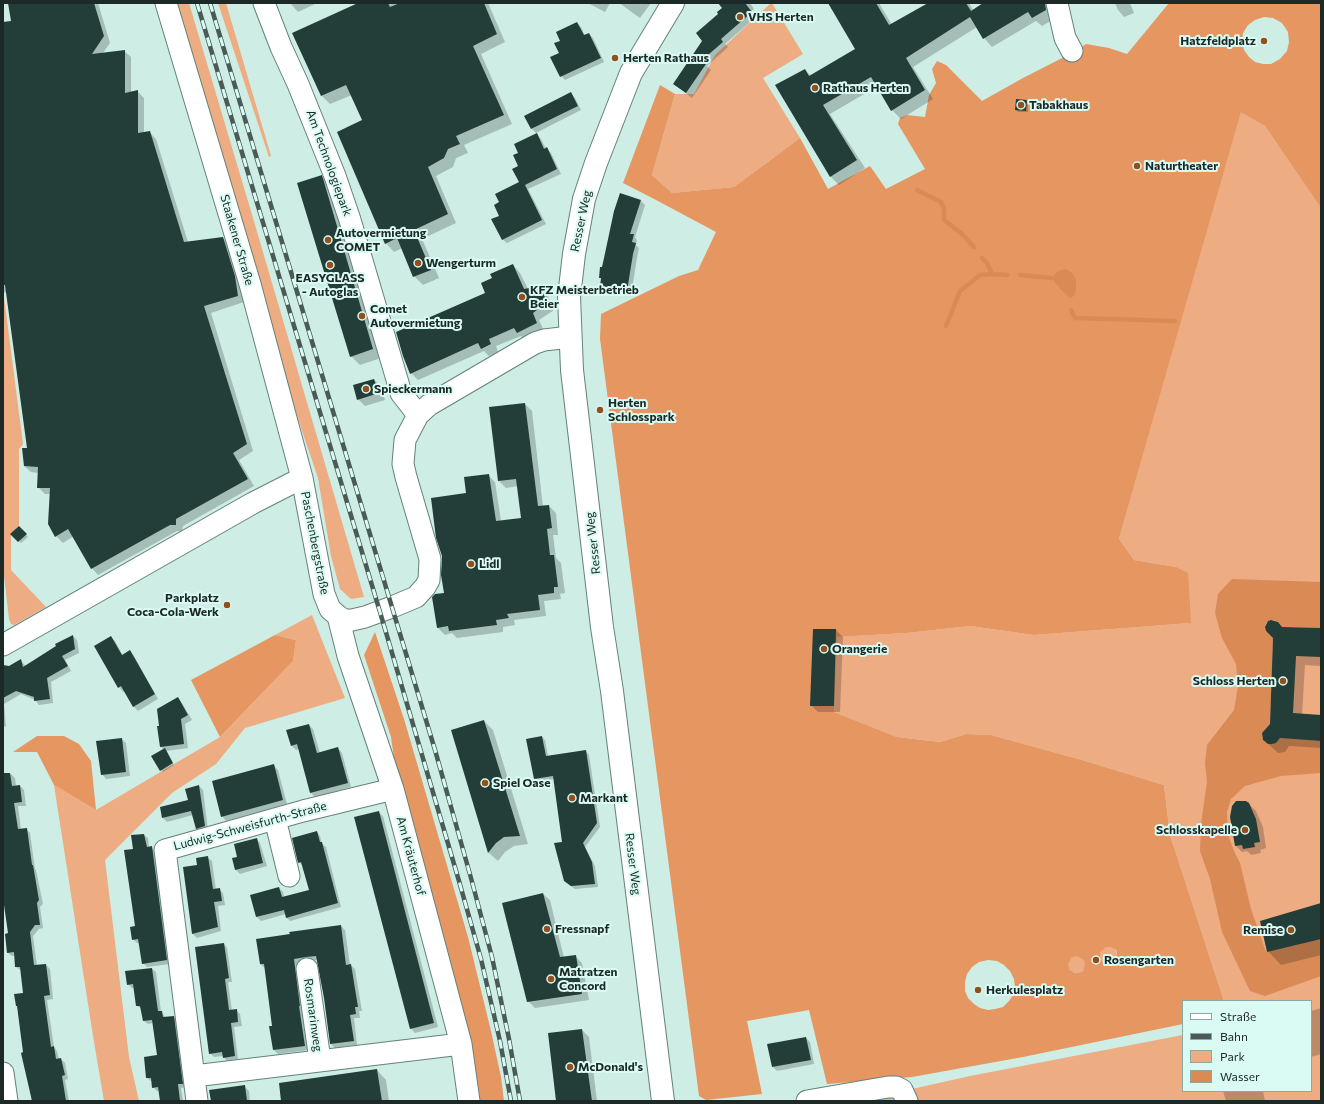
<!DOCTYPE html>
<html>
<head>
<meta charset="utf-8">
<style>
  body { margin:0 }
  #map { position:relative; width:1324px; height:1104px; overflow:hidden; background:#cdede5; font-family:Commissioner,sans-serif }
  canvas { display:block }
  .frame { position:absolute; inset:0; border:4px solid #1d2926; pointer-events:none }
  .legend { position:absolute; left:1182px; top:1000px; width:130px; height:92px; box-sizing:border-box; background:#dafbf3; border:1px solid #8ea7a1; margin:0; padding:5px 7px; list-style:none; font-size:12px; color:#1d2926 }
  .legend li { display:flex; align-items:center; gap:8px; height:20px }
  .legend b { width:20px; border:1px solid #8ea7a1 }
</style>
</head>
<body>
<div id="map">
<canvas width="1324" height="1104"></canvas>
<div class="frame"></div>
<ul class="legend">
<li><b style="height:5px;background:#fff"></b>Straße</li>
<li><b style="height:5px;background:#4a5b57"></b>Bahn</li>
<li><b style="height:11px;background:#edac82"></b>Park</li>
<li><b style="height:11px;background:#da8b55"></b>Wasser</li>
</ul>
</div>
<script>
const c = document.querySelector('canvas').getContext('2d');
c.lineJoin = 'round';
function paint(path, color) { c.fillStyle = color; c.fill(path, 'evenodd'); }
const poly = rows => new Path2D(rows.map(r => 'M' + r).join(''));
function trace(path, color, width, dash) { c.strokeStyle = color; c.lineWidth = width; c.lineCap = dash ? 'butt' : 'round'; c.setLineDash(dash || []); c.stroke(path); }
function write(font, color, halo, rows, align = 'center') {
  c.font = font + ' Commissioner,sans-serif'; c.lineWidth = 4; c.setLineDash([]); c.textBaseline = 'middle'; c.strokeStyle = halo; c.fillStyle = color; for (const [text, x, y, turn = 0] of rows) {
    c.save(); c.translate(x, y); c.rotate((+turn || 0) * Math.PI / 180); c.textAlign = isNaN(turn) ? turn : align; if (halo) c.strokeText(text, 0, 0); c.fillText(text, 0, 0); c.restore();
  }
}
paint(poly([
  [174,3,189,3,253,218,364,597,351,599,340,589,331,556,318,478,297,416],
  [218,3,226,3,271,156,269,157],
  [771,3,772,3,803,54,763,78,800,138,734,187,672,193,652,175,675,94,694,94,715,55],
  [1241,111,1265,126,1321,208,1321,1101,867,1101,912,1089,970,1076,1183,1035,1183,1091,1311,1091,1311,1001,1224,1001,1170,835,1164,785,1082,760,991,735,966,734,940,742,897,737,834,712,836,637,907,633,970,626,1034,635,1191,623,1176,567,1134,560,1119,539],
  [3,289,23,444,19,449,19,526,11,534,11,570,46,607,14,625,11,624,9,619,3,567],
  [312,615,345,698,245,728,216,764,172,793,105,860,129,1057,139,1101,104,1101,93,1036,54,785,96,810,220,737,293,661,296,640,275,635],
  '1099 955a9 9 0 1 1 18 0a9 9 0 1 1-18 0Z',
  '1068 964a9 9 0 1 1 18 0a9 9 0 1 1-18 0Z'
]), '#edac82');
paint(poly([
  [1169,3,1321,3,1321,208,1265,126,1241,112,1119,539,1134,560,1176,567,1188,573,1191,623,1034,635,970,626,907,633,837,637,834,712,897,737,940,742,966,734,991,735,1082,760,1164,785,1170,835,1224,1001,1183,1001,1183,1024,1023,1057,912,1077,827,1084,809,1010,747,1021,762,1094,706,1100,699,1096,600,339,601,314,679,276,698,270,716,232,658,201,623,183,660,85,675,94,652,175,672,193,734,187,800,138,828,189,870,166,886,189,925,169,898,124,900,118,907,115,925,117,929,95,936,83,932,69,937,61,946,65,982,101,1023,78,1074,52,1086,44,1109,48,1127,54],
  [1264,17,1273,18,1282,23,1288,32,1289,42,1287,51,1280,59,1271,64,1263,64,1255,62,1249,57,1244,50,1242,43,1243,33,1248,25,1255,20],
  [1106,947,1111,947,1116,950,1117,953,1116,959,1112,963,1106,964,1101,960,1100,958,1100,952],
  [1077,956,1084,960,1085,965,1083,971,1078,973,1075,973,1070,970,1068,964,1072,957],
  [988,960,997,961,1004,965,1010,971,1014,979,1015,987,1013,995,1009,1001,1003,1007,995,1009,988,1010,980,1008,974,1004,968,998,965,991,965,982,967,974,972,967,979,962],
  [375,632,404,719,468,937,491,1031,501,1077,504,1101,475,1101,394,774,394,758,391,737,364,655],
  [275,635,296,640,293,661,220,737,191,680],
  [37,736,64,736,79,744,91,761,96,810,54,785,37,752,13,752]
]), '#e69660');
paint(poly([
  [1066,269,1072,273,1076,279,1076,289,1074,296,1070,298,1061,290,1052,278,1058,271],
  [1232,579,1321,582,1321,628,1281,627,1278,622,1274,620,1268,621,1266,624,1265,627,1266,631,1273,638,1270,724,1262,733,1263,740,1268,744,1276,743,1280,738,1321,741,1321,773,1281,776,1245,786,1231,799,1227,812,1228,835,1234,851,1240,863,1251,909,1266,952,1321,938,1321,976,1265,996,1250,991,1222,932,1210,879,1200,851,1201,824,1207,782,1205,763,1207,745,1234,710,1238,686,1236,664,1222,638,1215,613,1218,594]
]), '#da8b55');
paint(poly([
  [1235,678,1271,679,1271,686,1236,685]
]), '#cdede5');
paint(poly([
  [9,3,98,3,110,43,103,53,124,51,131,57,131,92,137,91,144,98,144,133,149,132,156,139,188,242,223,238,230,245,244,302,211,313,253,451,239,460,254,486,183,526,182,532,177,531,98,575,92,568,74,536,63,543,56,536,51,494,45,494,38,487,39,473,31,472,24,466,28,449,7,292,3,293,3,23,12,22],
  [290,3,317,3,298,12],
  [361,3,488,3,505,42,481,54,512,124,464,145,468,153,456,158,453,167,436,176,456,223,422,239,439,278,423,285,414,276,402,248,394,252,386,243,363,121,352,95,330,104,322,96],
  [588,3,610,3,605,12],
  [619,3,651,3,640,18],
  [719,3,750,3,754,9,751,11,756,17,725,44,728,47,707,66,711,70,692,98,674,84,704,41,723,8],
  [829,3,879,3,892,25,930,3,969,3,973,10,985,3,1047,3,1053,14,1054,19,1042,26,1036,21,992,47,984,38,977,27,913,67,933,99,901,119,892,110,878,86,830,114,865,168,839,185,830,176,805,70,811,76,856,50],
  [1115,3,1130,3,1134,13,1124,17,1118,10],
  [577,23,581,27,585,36,589,34,593,38,604,62,565,80,561,76,560,54,561,41],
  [571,93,575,98,581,110,536,133,532,129],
  [1026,101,1028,103,1028,112,1018,112,1016,110],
  [537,134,541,139,546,149,547,148,551,153,561,174,528,189,546,224,507,243,502,239,500,216,501,203,520,183,519,153],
  [321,176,330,185,381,358,360,365,351,356],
  [641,201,645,205,635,237,637,240,636,245,639,248,637,258,631,295,605,291,601,287,602,279,600,277,603,268],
  [513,265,520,273,528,289,540,287,547,294,554,310,539,320,544,331,525,340,521,336,496,346,498,352,489,356,484,351,418,380,411,373,486,294,493,279],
  [374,380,381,386,385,400,365,406,358,399],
  [525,404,532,411,543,507,549,506,556,513,558,535,553,535,556,558,561,563,565,593,560,594,561,599,544,601,546,616,514,620,515,625,503,627,503,632,457,638,452,633,445,635,438,628,467,494,488,475,495,482,501,521,522,519,518,486,506,488,499,481],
  [19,527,28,537,21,543,12,534],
  [1274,621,1283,628,1321,629,1321,666,1305,665,1302,715,1321,716,1321,748,1289,746,1285,752,1278,753,1264,740,1271,724,1274,638,1269,622],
  [814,630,836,630,843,637,840,712,818,712,811,705],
  [73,636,77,640,79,653,65,660,71,671,51,682,53,703,39,705,35,700,21,694,4,704,6,727,3,726,3,668,9,668,21,661,26,666],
  [111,637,115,641,123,656,130,652,134,656,158,699,138,711,134,707,125,691,123,692,119,687],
  [178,698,182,703,192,720,185,724,188,748,166,751,174,765,163,772,161,770,164,750,161,747],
  [484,721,493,730,528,844,514,846,505,852,498,861,489,853,452,731],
  [309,725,313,729,320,753,338,748,342,753,351,787,315,797,311,793,300,749,296,750,292,746],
  [542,737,545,740,548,756,586,751,589,755,600,827,585,847,595,866,598,887,575,889,568,884,554,779,539,782,535,779],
  [121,739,126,743,130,776,106,779,102,774],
  [273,765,278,770,287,804,226,821,222,816],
  [11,774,15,778,16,786,20,786,24,790,26,806,18,806,21,830,26,829,30,833,35,869,36,870,43,904,40,907,43,928,39,929,33,936,37,966,46,965,50,969,53,999,47,1000,54,1047,57,1051,59,1059,61,1059,65,1063,68,1079,65,1080,69,1101,32,1101,24,1053,24,994,22,971,16,967,15,956,12,956,8,953,9,934,3,892,3,775],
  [199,786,203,790,208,830,201,832,197,828,193,815,167,822,163,818,189,801],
  [1249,804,1256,811,1263,827,1266,848,1260,850,1261,853,1251,855,1247,851,1242,852,1235,845],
  [378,812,383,816,438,1027,415,1033,411,1028],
  [317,832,320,836,322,844,326,847,341,907,290,921,286,917,286,914,261,921,257,917,251,896,279,888,283,892,284,897,310,890,303,866,299,862],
  [144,835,148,838,149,848,151,847,155,851,170,964,147,967,143,963,140,943,137,943,133,939,136,927,134,849],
  [257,839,260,843,267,866,240,874,236,870,233,859,239,858],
  [208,858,212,861,216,890,220,890,223,893,225,905,218,906,221,931,197,938,193,934,185,868,198,866],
  [543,894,550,900,564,958,575,956,582,963,589,1000,535,1008,528,1001],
  [1321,905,1321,955,1281,965,1268,951],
  [341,926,345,930,350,965,355,969,362,1011,359,1011,360,1018,354,1018,357,1045,335,1048,331,1044,325,998,318,960,298,963,308,1050,278,1054,274,1050,271,1027,273,1026,265,968,260,964],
  [224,944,227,948,232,982,228,982,232,1011,236,1010,240,1014,242,1026,234,1027,238,1059,227,1061,223,1056,214,1057,210,1053],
  [152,969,156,972,161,1012,166,1018,174,1017,177,1020,186,1087,181,1088,183,1101,161,1101,160,1091,157,1091,153,1087,152,1081,151,1081,147,1078,158,1056,153,1023,148,1024,144,1021,142,1009,137,1006,134,988,132,988,128,984,127,972],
  [1321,1008,1321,1054,1311,1057,1311,1011],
  [582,1030,589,1037,597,1101,557,1101],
  [806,1038,810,1042,814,1064,777,1071,773,1067],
  [377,1070,386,1080,389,1101,282,1101],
  [244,1086,249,1091,250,1101,212,1101],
  [1223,1091,1263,1091,1265,1101,1226,1101]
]), '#0003');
trace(poly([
  [917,190,941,202,944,209,944,220,961,233,974,247],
  [982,258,987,263,992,274],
  [1020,275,1052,278],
  [1071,310,1075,318,1175,321],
  [946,326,960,291,980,275,992,274,1007,275]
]), '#da8b55', 4.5);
paint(poly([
  [8,3,94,3,104,36,92,54,125,50,125,93,138,90,138,133,150,131,184,242,223,237,235,276,238,296,204,306,247,444,233,453,248,479,176,519,176,525,170,525,91,569,68,529,55,537,48,524,50,488,37,488,38,467,24,466,22,448,27,448,5,285,3,285,3,22,11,21],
  [358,3,388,3,390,7,400,3,484,3,497,34,473,46,504,115,456,136,460,144,448,149,444,158,428,167,448,214,414,230,431,270,413,277,397,238,385,244,337,132,362,120,346,85,321,96,292,33],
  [718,3,745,3,752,12,721,39,723,42,701,61,706,64,686,93,673,84,702,41,696,33,718,14,717,12,722,8],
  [828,3,876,3,889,25,928,3,966,3,971,11,983,3,1045,3,1046,10,1032,18,1028,12,983,39,970,17,906,58,925,90,891,111,871,77,823,105,857,160,830,177,775,85,805,69,809,76,855,49],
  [577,22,584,35,589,33,601,58,560,77,550,57,559,53,554,43,560,41,556,32],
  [571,92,578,106,531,129,524,116],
  [1016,99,1027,100,1026,111,1015,110],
  [537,133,544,149,547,147,557,169,525,185,542,220,502,240,491,219,499,216,494,205,499,202,495,194,519,182,512,169,518,166,513,155,518,153,514,144],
  [322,175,373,349,350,357,297,183],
  [620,193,641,200,630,234,634,234,632,242,636,243,633,254,627,291,600,287,601,278,599,278,600,267,602,267,604,258,614,211],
  [513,264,524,289,540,286,547,302,533,313,537,323,517,333,514,328,489,339,491,344,481,349,478,343,410,374,403,356,396,332,485,293,481,283,492,278,490,274],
  [374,379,379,393,357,400,353,385],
  [525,403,538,506,549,505,552,528,547,529,550,555,554,555,558,587,554,587,554,593,538,595,540,610,507,614,509,618,496,620,497,625,449,631,448,626,437,628,432,597,435,594,444,593,441,575,442,556,436,538,431,498,466,493,464,477,489,474,496,521,521,518,516,479,498,481,489,407],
  [19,526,27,534,18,542,10,534],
  [1271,620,1278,622,1282,627,1321,628,1321,657,1296,656,1293,713,1321,715,1321,741,1280,738,1276,743,1272,744,1268,744,1263,740,1262,733,1270,724,1273,638,1266,631,1265,627,1268,621],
  [813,629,836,629,834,706,810,706],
  [73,635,75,649,62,656,68,666,47,678,50,699,34,701,34,697,16,691,3,698,3,665,9,666,21,659,23,667,56,646,55,644],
  [111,636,122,655,130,650,155,694,133,707,121,686,118,688,94,646],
  [178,697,188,715,181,719,184,744,160,747,157,726,159,726,157,709],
  [484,720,520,836,504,837,496,843,488,853,451,730],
  [309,724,317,753,338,747,348,783,310,793,297,744,291,746,286,730],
  [542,736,546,756,586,750,597,823,583,843,592,862,595,884,571,886,564,881,554,843,562,842,553,776,534,779,526,739],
  [122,738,126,772,101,775,96,741],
  [165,748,173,763,160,771,151,756],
  [274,764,283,800,221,817,212,781],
  [3,773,10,773,12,786,20,785,22,802,14,803,18,829,27,828,32,865,33,865,39,900,37,903,40,925,35,925,30,932,34,965,46,964,50,995,44,996,51,1047,54,1046,56,1059,61,1058,65,1075,62,1076,66,1101,32,1101,21,1053,23,1052,17,1006,16,1006,14,994,23,993,20,967,15,967,14,952,7,953,5,934,8,933,4,905,3,905],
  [199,785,205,826,196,829,191,811,162,818,160,807,188,800,185,789],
  [1236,801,1246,801,1249,803,1256,819,1260,842,1254,843,1255,847,1243,849,1242,845,1235,846,1230,817,1232,806],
  [379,811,434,1023,410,1029,354,817],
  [317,831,320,842,322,842,338,903,286,918,284,910,256,917,250,895,279,887,282,897,309,890,301,862,298,863,292,838],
  [144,834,147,847,152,846,167,960,142,964,138,939,132,940,130,927,135,926,124,850,133,849,131,835],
  [257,838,263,863,235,870,232,858,237,857,234,844],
  [208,856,213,889,220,888,222,901,214,902,218,927,192,934,183,867,197,865,196,858],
  [543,893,560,957,576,955,582,994,527,1002,502,903],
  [1321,903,1321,939,1267,952,1260,921],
  [341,925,346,965,351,964,358,1007,355,1007,356,1014,350,1015,354,1041,330,1044,324,998,316,956,306,957,294,959,300,1006,299,1006,305,1046,273,1050,269,1026,272,1026,264,964,260,964,256,939,290,934,289,932],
  [224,943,229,978,225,979,229,1010,237,1009,238,1022,231,1023,235,1056,223,1058,222,1052,209,1054,195,947],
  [152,968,158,1011,162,1011,163,1017,174,1016,183,1084,178,1084,180,1101,160,1101,158,1087,152,1088,151,1078,146,1078,144,1057,157,1055,152,1020,143,1021,140,1006,136,1006,133,984,127,985,125,971],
  [582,1029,592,1101,556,1101,548,1033],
  [806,1037,811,1060,772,1067,767,1044],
  [377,1069,382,1101,281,1101,279,1083],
  [245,1085,247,1101,211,1101,209,1090]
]), '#233e38');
const minor = poly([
  [166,3,250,284,302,478,324,594,330,609,338,616,344,620,352,620,365,617,392,607,416,597,425,587,429,580,430,559,406,477,403,464,405,440,418,415,429,405,535,343,544,340,570,337],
  [264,3,281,47,298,84,335,176,350,220,401,393,418,415],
  [1057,3,1065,38,1072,51],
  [338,616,348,656,393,789,461,1044,469,1101],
  [3,645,253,503,302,478],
  [275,819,289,876],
  [307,969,320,1060],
  [3,1073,7,1101],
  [194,1076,461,1044],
  [197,1101,165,850,303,811,393,789],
  [807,1101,888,1087,896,1087,902,1090,907,1101]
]);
const major = poly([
  [663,1101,612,691,602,627,572,370,569,297,574,254,584,199,596,163,631,73,673,3]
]);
trace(minor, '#65827b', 23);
trace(major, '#65827b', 24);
trace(minor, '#fff', 21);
trace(major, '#fff', 22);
const rail = poly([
  [197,3,380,612,459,881,481,959,500,1041,511,1101],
  [210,3,435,750,471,878,492,957,509,1039,520,1101]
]);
trace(rail, '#4a5b57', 4.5);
trace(rail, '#dafbf3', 3, [9]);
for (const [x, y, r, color] of [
  [740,17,4,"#93501f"],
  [1264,41,4,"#93501f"],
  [615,58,4,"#93501f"],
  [815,88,4,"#93501f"],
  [1021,105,4,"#93501f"],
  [1137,166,4,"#93501f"],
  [328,240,4,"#93501f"],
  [418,263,4,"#93501f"],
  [330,265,4,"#93501f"],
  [522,297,4,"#93501f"],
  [362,316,4,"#93501f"],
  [366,389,4,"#93501f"],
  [600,410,4,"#93501f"],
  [471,564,4,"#93501f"],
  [227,605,4,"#93501f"],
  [824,649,4,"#93501f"],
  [1283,681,4,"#93501f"],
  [485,783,4,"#93501f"],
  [572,798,4,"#93501f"],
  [1245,830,4,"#93501f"],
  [547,929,4,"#93501f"],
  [1291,930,4,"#93501f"],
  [1096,960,4,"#93501f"],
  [551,979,4,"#93501f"],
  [978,990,4,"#93501f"],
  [570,1067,4,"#93501f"]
]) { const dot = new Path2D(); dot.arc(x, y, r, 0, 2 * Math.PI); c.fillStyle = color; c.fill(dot); trace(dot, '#dafbf3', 1.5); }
write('bold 12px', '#1d2926', '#dafbf3', [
  ["VHS Herten",748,17],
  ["Hatzfeldplatz",1256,41,"right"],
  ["Herten Rathaus",623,58],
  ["Rathaus Herten",823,88],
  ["Tabakhaus",1029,105],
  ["Naturtheater",1145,166],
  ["Autovermietung",336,233],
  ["COMET",336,247],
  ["Wengerturm",426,263],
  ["EASYGLASS",330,278,"center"],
  ["- Autoglas",330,292,"center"],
  ["KFZ Meisterbetrieb",530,290],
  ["Beier",530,304],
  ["Comet",370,309],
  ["Autovermietung",370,323],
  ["Spieckermann",374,389],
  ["Herten",608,403],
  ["Schlosspark",608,417],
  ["Lidl",479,564],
  ["Parkplatz",219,598,"right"],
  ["Coca-Cola-Werk",219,612,"right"],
  ["Orangerie",832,649],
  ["Schloss Herten",1275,681,"right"],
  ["Spiel Oase",493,783],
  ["Markant",580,798],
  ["Schlosskapelle",1237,830,"right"],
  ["Fressnapf",555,929],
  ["Remise",1283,930,"right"],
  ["Rosengarten",1104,960],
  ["Matratzen",559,972],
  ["Concord",559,986],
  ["Herkulesplatz",986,990],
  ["McDonald's",578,1067]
], 'left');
write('12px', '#1d2926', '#dafbf3', [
  ["Am Technologiepark",329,163,70],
  ["Resser Weg",581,221,-78],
  ["Staakener Straße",237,240,74],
  ["Paschenbergstraße",315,543,79],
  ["Resser Weg",593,543,-96],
  ["Ludwig-Schweisfurth-Straße",250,826,-15],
  ["Am Kräuterhof",411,856,75],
  ["Resser Weg",633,864,83],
  ["Rosmarinweg",313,1015,82]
]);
</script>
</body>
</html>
